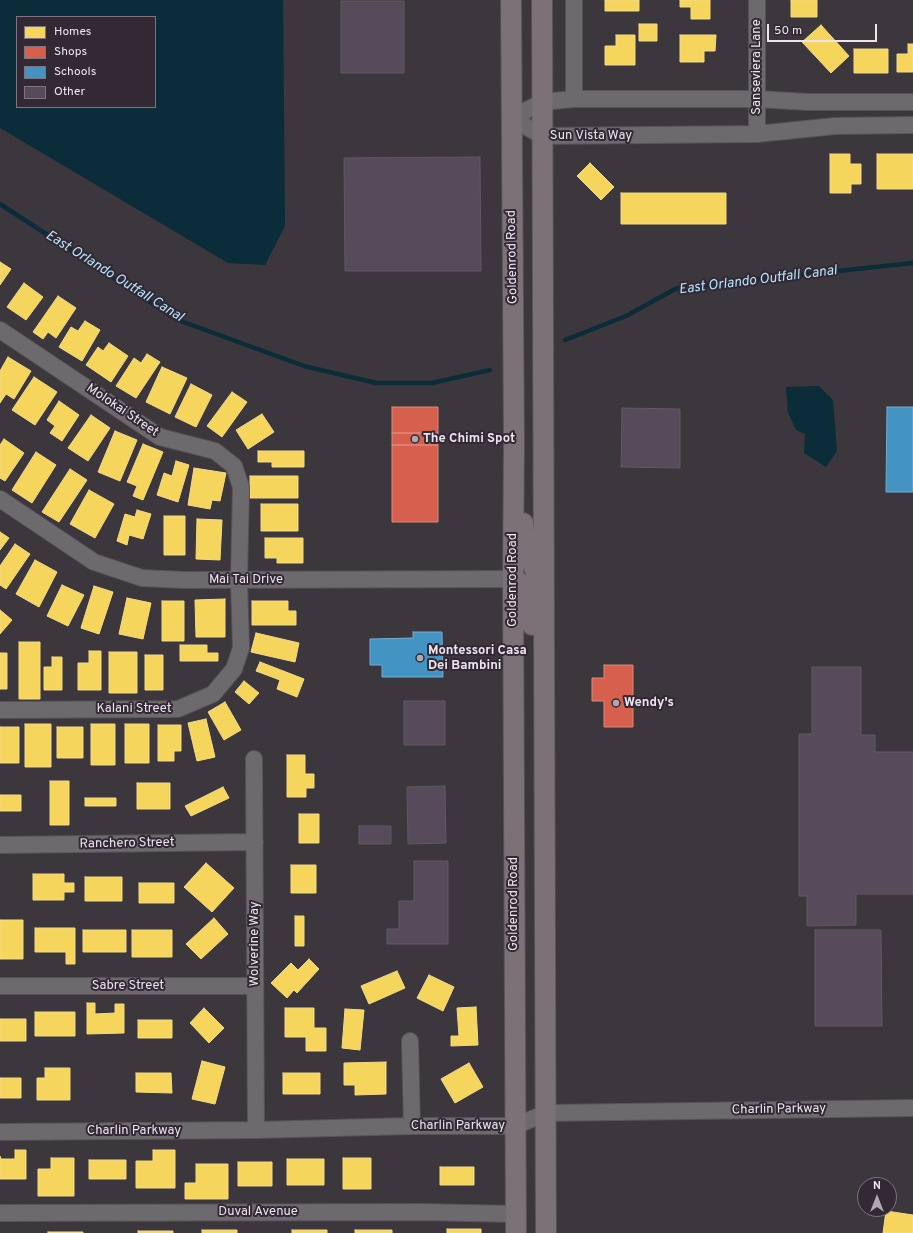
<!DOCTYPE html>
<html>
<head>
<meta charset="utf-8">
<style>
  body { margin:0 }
  #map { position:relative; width:913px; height:1233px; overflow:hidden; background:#3c363d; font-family:Overpass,sans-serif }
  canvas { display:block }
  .legend { position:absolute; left:16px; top:16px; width:140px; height:92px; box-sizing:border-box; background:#322935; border:1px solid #7c747f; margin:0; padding:5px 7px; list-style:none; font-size:12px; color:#ece5ed }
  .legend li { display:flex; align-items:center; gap:8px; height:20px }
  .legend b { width:20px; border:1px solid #7c747f }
  .north { position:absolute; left:857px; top:1177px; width:40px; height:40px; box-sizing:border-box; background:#322935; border:1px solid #7c747f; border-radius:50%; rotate:0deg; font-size:11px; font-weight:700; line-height:16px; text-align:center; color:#ece5ed }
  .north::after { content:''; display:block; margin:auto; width:14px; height:18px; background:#aea8af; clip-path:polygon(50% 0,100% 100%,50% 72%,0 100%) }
  .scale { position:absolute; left:767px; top:24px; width:110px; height:18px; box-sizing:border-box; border:2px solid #ece5ed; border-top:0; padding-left:5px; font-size:12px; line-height:14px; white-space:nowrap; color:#ece5ed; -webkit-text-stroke:3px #322935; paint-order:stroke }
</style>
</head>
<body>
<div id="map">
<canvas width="913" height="1233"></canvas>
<ul class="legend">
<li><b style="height:11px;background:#f6d55c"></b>Homes</li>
<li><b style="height:11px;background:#d6604d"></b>Shops</li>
<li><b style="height:11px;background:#4393c3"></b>Schools</li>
<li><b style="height:11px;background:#574b5b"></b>Other</li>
</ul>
<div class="north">N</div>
<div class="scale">50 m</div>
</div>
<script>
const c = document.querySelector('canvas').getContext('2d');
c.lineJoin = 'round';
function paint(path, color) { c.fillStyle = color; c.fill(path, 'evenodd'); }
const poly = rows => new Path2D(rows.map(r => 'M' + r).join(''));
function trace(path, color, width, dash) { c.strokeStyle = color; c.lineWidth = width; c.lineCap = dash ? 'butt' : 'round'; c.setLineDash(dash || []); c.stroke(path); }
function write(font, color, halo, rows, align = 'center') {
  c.font = font + ' Overpass,sans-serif'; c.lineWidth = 4; c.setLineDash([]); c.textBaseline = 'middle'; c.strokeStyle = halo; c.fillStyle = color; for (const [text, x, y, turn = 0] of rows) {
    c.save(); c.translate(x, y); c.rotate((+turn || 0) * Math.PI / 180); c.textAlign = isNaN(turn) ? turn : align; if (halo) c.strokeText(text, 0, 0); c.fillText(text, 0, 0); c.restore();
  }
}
paint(poly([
  [0,0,283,0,285,226,265,265,228,263,0,128],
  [17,17,155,17,155,107,17,107],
  [819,386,833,400,837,451,826,467,804,453,805,434,796,430,788,413,786,387]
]), '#0b2c39');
const homes = poly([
  [605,0,639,0,639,11,605,11,605,0],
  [680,0,710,0,710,19,691,19,691,7,680,7,680,0],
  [791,0,817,0,817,17,791,17,791,0],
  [639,24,657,24,657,41,639,41,639,24],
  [821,25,849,56,831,73,802,42,821,25],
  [616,35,635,35,635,65,605,65,605,46,616,46,616,35],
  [680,35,716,35,715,51,704,51,704,62,680,62,680,35],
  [908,44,913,44,913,72,897,72,897,54,908,54,908,44],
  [854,49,888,49,888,73,854,73,854,49],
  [830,154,850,154,850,164,861,164,861,184,851,184,851,193,830,193,830,154],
  [877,154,913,154,913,189,877,189,877,154],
  [590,163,614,187,601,200,577,176,590,163],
  [621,193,726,193,726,224,621,224,621,193],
  [0,262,11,269,0,285,0,262],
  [24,283,43,297,26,320,7,307,24,283],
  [58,296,76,308,56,338,48,332,43,339,33,332,58,296],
  [85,321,100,330,82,361,59,347,71,327,78,331,85,321],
  [109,343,128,356,111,382,86,365,98,347,103,351,109,343],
  [147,354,160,362,136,398,116,386,134,358,141,363,147,354],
  [8,357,31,371,14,399,6,394,0,403,0,371,8,357],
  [162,367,187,378,170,414,146,402,162,367],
  [34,377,57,392,35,425,12,410,34,377],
  [191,384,212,395,196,427,175,417,191,384],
  [232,392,247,402,222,437,207,426,232,392],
  [59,401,79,415,62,441,50,433,55,426,47,420,59,401],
  [262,414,274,432,248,449,236,430,262,414],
  [91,415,110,428,88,461,68,448,91,415],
  [115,431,137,440,120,481,98,472,115,431],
  [4,439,24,453,5,481,0,478,0,445,4,439],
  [143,444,163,452,143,500,133,496,137,486,127,482,143,444],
  [258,451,304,451,304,467,272,467,272,462,258,462,258,451],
  [36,452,56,465,32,503,12,490,36,452],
  [176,461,189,465,178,502,157,495,164,473,172,476,176,461],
  [194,468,226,473,220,501,212,500,210,509,188,505,194,468],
  [70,469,87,480,59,522,42,512,70,469],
  [250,476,298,476,298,498,250,498,250,476],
  [89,490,114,504,95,538,70,524,89,490],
  [261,504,298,504,298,531,261,531,261,504],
  [137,510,151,514,143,539,129,535,127,545,117,541,125,514,135,517,137,510],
  [164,516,185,516,185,555,164,555,164,516],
  [197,519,222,520,220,560,196,559,197,519],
  [0,532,9,538,0,550,0,532],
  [265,538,303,538,303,563,277,563,277,558,265,558,265,538],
  [15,544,30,554,6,589,0,585,0,566,15,544],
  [35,560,57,572,39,607,16,594,35,560],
  [62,585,84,595,68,626,47,616,62,585],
  [94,586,113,592,99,634,81,628,94,586],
  [127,598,151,603,143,639,119,634,127,598],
  [225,599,225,637,196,637,195,600,225,599],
  [162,601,184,601,184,641,162,641,162,601],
  [252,601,288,601,288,611,296,611,296,625,252,625,252,601],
  [0,610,12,620,0,634,0,610],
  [256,633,299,643,295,662,251,652,256,633],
  [19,642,40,642,40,699,19,699,19,642],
  [180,645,207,645,207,653,218,653,218,661,180,661,180,645],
  [89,651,101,651,101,690,78,690,78,663,89,663,89,651],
  [109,652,137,652,137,693,109,693,109,652],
  [0,653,7,653,7,689,0,689,0,653],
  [145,655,163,655,163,690,145,690,145,655],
  [52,657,62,657,62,690,44,690,44,667,52,667,52,657],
  [260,662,304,679,297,697,277,689,280,680,256,671,260,662],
  [244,681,259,693,249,704,235,692,244,681],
  [225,702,241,730,224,740,208,712,225,702],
  [206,719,215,757,197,761,188,723,206,719],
  [25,724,51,724,51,767,25,767,25,724],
  [91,724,115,724,115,765,91,765,91,724],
  [125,724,149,724,149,763,125,763,125,724],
  [158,725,181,725,181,751,174,751,174,761,158,761,158,725],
  [0,727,19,727,19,763,0,763,0,727],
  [57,727,83,727,83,758,57,758,57,727],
  [287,755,305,755,305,774,314,774,314,788,306,788,306,797,287,797,287,755],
  [50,781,69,781,69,825,50,825,50,781],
  [137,783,170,783,170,809,137,809,137,783],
  [223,787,229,798,191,816,185,806,223,787],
  [0,795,21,795,21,811,0,811,0,795],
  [85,798,116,798,116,806,85,806,85,798],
  [299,814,319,814,319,843,299,843,299,814],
  [206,863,234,888,212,912,184,887,206,863],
  [291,865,316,865,316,893,291,893,291,865],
  [33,874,64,874,64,883,74,883,74,892,64,892,64,900,33,900,33,874],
  [85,877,122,877,122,901,85,901,85,877],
  [139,883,174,883,174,903,139,903,139,883],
  [295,916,304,916,304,946,295,946,295,916],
  [214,918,228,934,201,959,186,944,214,918],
  [0,920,23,920,23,959,0,959,0,920],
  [35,928,75,928,75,964,66,964,66,952,35,952,35,928],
  [83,930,126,930,126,952,83,952,83,930],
  [132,930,172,930,172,957,132,957,132,930],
  [309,959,319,969,297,993,294,990,287,998,271,983,291,963,298,970,309,959],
  [397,971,405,988,369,1004,361,986,397,971],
  [429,975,454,987,443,1011,417,998,429,975],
  [87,1003,95,1003,95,1014,115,1013,115,1004,124,1004,124,1033,87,1034,87,1003],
  [476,1007,478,1045,451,1046,451,1036,459,1036,457,1008,476,1007],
  [204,1008,224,1028,209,1043,190,1023,204,1008],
  [285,1008,314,1008,314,1028,326,1028,326,1051,306,1051,306,1037,285,1037,285,1008],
  [345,1009,364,1010,360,1050,342,1048,345,1009],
  [35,1012,75,1012,75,1036,35,1036,35,1012],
  [0,1019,26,1019,26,1041,0,1041,0,1019],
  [138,1020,172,1020,172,1038,138,1038,138,1020],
  [202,1061,225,1067,215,1104,192,1099,202,1061],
  [386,1062,386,1094,355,1095,355,1085,344,1085,344,1063,386,1062],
  [469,1063,483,1087,455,1103,441,1079,469,1063],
  [45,1068,70,1068,70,1100,37,1100,37,1078,45,1078,45,1068],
  [136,1073,171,1073,172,1093,136,1092,136,1073],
  [283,1073,320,1073,320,1094,283,1094,283,1073],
  [0,1078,21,1078,21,1098,0,1098,0,1078],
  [15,1150,26,1150,26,1179,0,1179,0,1156,1,1159,15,1159,15,1150],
  [153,1150,175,1150,175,1188,136,1188,136,1161,153,1161,153,1150],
  [51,1158,74,1158,74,1196,38,1196,38,1169,51,1169,51,1158],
  [343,1158,371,1158,371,1189,343,1189,343,1158],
  [287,1159,324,1159,324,1185,287,1185,287,1159],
  [89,1160,126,1160,126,1179,89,1179,89,1160],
  [238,1162,272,1162,272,1186,238,1186,238,1162],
  [196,1164,228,1164,228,1199,185,1199,185,1183,196,1183,196,1164],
  [440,1167,474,1167,474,1185,440,1185,440,1167],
  [886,1211,913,1215,913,1233,883,1233,886,1211],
  [447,1229,481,1229,481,1233,447,1233,447,1229],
  [202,1230,237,1230,237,1233,202,1233,202,1230],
  [292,1230,327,1230,327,1233,292,1233,292,1230],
  [355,1230,392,1230,392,1233,355,1233,355,1230],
  [138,1231,173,1231,173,1233,138,1233,138,1231],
  [48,1232,83,1232,83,1233,48,1233,48,1232]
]);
paint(homes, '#f6d55c');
trace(homes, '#f3da88', 1);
const shops = poly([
  [392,407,438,407,438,433,392,433,392,407],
  [392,433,438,433,438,445,392,445,392,433],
  [392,445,438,445,438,522,392,522,392,445],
  [604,665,633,665,633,727,604,727,604,701,592,701,592,678,604,678,604,665]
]);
paint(shops, '#d6604d');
trace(shops, '#dd887d', 1);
const schools = poly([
  [887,407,913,407,913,492,886,492,887,407],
  [413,632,442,632,443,677,382,677,382,665,370,665,370,639,413,638,413,632]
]);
paint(schools, '#4393c3');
trace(schools, '#76acd0', 1);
trace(poly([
  [0,204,178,320,304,366,376,383,432,383,490,370],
  [565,340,626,316,677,288,913,263]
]), '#0b2c39', 4.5);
const building = poly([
  [341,1,404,1,404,73,341,73,341,1],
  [480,157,481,271,345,271,344,158,480,157],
  [622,408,680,409,680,468,621,467,622,408],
  [812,667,861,667,861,735,875,735,875,752,913,752,913,894,856,894,856,925,807,926,807,896,799,896,799,734,812,734,812,667],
  [404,701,445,701,445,745,404,745,404,701],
  [445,786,446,843,408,844,407,787,445,786],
  [359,826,391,826,391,844,359,844,359,826],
  [414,861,448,861,448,944,387,944,387,929,399,929,399,901,414,901,414,861],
  [815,930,881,930,882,1026,815,1026,815,930]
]);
paint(building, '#574b5b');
trace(building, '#5f5a5f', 1);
const minor = poly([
  [757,0,757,134],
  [574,99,574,0],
  [512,118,542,136,757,134,835,126,913,125],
  [512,118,542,102,574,99,757,99,808,102,913,102],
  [0,330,160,437,215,451,234,466,241,487,239,580,241,648,234,669,213,694,178,709,0,710],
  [0,499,94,562,142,578,183,580,513,579],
  [254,759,256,1130],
  [0,845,255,842],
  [0,986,255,986],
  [410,1041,412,1126],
  [0,1132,256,1130,412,1126,515,1126,546,1113,913,1108],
  [0,1213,419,1212,516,1214]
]);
const major = poly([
  [511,0,514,442,513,579,516,1233],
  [542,0,546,1233],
  [523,523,524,536,527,549,532,564,540,579],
  [513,579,522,584,529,595,532,610,532,625]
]);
trace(minor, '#585258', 18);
trace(major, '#585258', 22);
trace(minor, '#6d6a6e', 16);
trace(major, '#7c7176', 20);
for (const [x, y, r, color] of [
  [415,439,4,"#aea8af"],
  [420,658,4,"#aea8af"],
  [616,703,4,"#aea8af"]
]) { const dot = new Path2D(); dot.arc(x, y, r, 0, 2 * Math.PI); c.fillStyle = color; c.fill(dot); trace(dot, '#322935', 1.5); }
write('13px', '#ece5ed', '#322935', [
  ["Sanseviera Lane",757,67,-90],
  ["Sun Vista Way",591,136],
  ["Goldenrod Road",513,257,-91],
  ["Molokai Street",122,411,34],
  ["Mai Tai Drive",246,580],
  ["Goldenrod Road",513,580,-90],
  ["Kalani Street",134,709],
  ["Ranchero Street",127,844,-1],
  ["Goldenrod Road",514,904,-90],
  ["Wolverine Way",255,944,-90],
  ["Sabre Street",128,986],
  ["Charlin Parkway",779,1110,-1],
  ["Charlin Parkway",458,1126],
  ["Charlin Parkway",134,1131],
  ["Duval Avenue",258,1212]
]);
write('bold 13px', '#ece5ed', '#322935', [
  ["The Chimi Spot",423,439],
  ["Montessori Casa",428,651],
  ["Dei Bambini",428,666],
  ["Wendy's",624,703]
], 'left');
write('italic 14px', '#b3e4fb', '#322935', [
  ["East Orlando Outfall Canal",114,277,32],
  ["East Orlando Outfall Canal",758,281,-7]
]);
</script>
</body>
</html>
